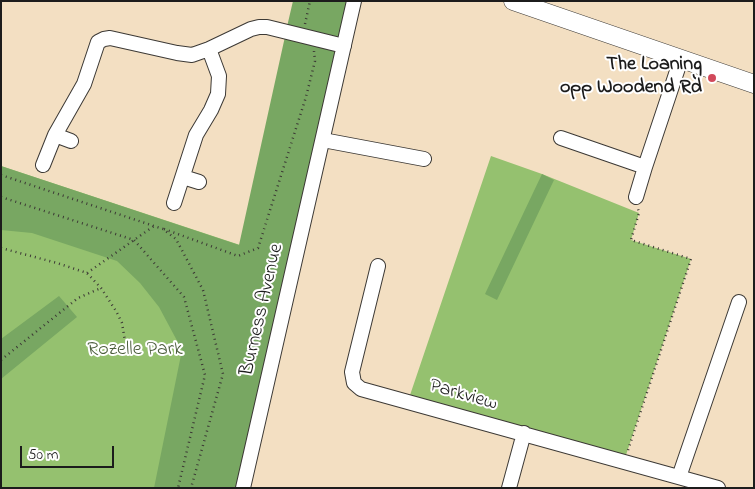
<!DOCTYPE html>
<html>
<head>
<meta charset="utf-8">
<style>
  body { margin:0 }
  #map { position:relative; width:755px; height:489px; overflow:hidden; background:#f3dfc2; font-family:"Indie Flower",sans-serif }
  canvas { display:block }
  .frame { position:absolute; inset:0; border:2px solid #1c1c1c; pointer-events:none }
  .scale { position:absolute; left:20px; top:446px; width:94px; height:22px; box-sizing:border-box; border:2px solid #1c1c1c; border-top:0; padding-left:6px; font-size:15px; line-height:18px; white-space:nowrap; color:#1c1c1c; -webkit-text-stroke:4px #fff; paint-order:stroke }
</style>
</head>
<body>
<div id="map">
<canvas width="755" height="489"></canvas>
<div class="frame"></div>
<div class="scale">50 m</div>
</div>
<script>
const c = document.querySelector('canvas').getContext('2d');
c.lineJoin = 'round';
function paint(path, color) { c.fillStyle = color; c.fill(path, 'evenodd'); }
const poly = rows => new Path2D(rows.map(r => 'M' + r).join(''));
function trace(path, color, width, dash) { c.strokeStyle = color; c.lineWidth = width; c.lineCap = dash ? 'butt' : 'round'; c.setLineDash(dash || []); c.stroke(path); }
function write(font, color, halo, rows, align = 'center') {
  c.font = font + ' "Indie Flower",sans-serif'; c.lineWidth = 4; c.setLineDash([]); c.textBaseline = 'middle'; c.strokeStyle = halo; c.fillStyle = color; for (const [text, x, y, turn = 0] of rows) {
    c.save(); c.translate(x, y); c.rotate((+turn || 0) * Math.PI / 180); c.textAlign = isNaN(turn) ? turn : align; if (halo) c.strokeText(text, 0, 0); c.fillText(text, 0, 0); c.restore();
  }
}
paint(poly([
  [491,156,542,174,639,213,631,240,691,259,624,461,408,401],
  [1,166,240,245,240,488,1,488]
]), '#95c16f');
paint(poly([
  [293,1,353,1,343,46,286,31],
  [286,32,343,47,240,488,154,488,182,350,159,307,140,283,117,261,32,233,1,230,1,166,239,245],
  [542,174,554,180,497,300,485,294],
  [59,296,77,317,1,379,1,339]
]), '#78a762');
const minor = poly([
  [55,135,71,141],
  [561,138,645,167],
  [323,140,424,159],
  [43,165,55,135,84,84,98,42,104,39,110,38,177,53,192,55,209,49,251,29,259,27,267,27,344,46],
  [183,177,199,182],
  [636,197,645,167,681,59],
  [174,203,196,135,211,110,218,94,219,76,209,49],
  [378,266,352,372,354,383,361,389,718,488],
  [679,477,739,302],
  [243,488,354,1],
  [509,488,524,433]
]);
const tertiary = poly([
  [513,1,754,84]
]);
trace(minor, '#3c3935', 16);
trace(tertiary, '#3c3935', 19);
trace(poly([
  [305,24,310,1],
  [1,175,163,229,176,239,203,290,223,374,191,488],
  [1,197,134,240,184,297,205,375,178,488],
  [164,229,238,256,258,248,306,97,315,61,314,51],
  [1,248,57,263,87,273,101,288,116,311,122,323,125,341],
  [87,273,154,226],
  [1,360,78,298,101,288],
  [628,450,691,259,631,240,639,213,638,209]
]), '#3c3935', 2.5, [1, 4]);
trace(minor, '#fff', 14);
trace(tertiary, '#fff', 18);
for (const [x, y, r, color] of [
  [712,78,5,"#d1495b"]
]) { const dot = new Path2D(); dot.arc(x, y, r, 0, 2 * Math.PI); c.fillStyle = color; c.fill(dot); trace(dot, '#fff', 2); }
write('bold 20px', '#1c1c1c', '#fff', [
  ["The Loaning",702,66],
  ["opp Woodend Rd",702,89]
], 'right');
write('20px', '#1c1c1c', '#fff', [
  ["Burness Avenue",263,310,-77],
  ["Parkview",463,396,16]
]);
write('20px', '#4c5e3d', '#fff', [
  ["Rozelle Park",135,351]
]);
</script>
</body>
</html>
